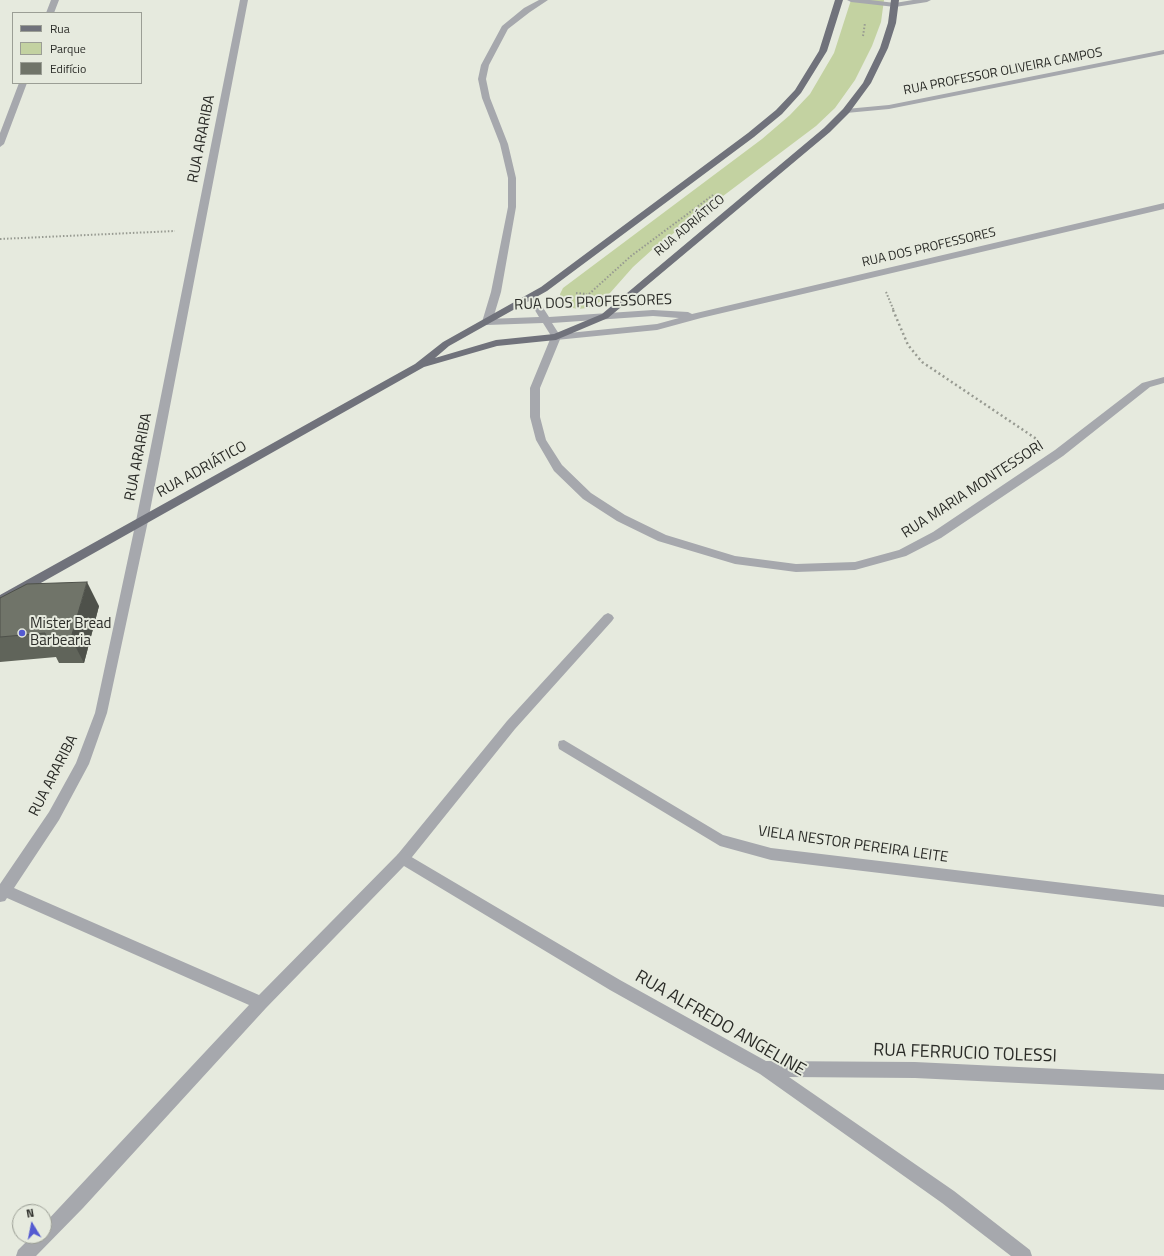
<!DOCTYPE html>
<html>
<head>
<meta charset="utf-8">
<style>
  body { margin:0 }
  #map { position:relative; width:1164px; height:1256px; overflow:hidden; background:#e6eade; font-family:"Titillium Web",sans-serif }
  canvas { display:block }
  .legend { position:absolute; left:12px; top:12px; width:130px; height:72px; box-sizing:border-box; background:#e6eade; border:1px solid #9b9e95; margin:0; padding:5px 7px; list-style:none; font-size:12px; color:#2b2c28 }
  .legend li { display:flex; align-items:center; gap:8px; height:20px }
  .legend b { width:20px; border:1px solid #9b9e95 }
  .north { position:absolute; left:12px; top:1204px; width:40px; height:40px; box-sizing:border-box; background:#e6eade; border:1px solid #9b9e95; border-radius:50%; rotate:350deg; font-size:11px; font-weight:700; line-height:16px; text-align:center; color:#2b2c28 }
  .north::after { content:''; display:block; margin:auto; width:14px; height:18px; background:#545ad1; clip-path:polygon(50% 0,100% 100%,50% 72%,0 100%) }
</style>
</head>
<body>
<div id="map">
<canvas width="1164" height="1256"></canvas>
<ul class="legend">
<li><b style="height:5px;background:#70727b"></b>Rua</li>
<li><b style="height:11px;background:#c3d2a1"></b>Parque</li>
<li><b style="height:11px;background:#707469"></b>Edifício</li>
</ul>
<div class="north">N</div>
</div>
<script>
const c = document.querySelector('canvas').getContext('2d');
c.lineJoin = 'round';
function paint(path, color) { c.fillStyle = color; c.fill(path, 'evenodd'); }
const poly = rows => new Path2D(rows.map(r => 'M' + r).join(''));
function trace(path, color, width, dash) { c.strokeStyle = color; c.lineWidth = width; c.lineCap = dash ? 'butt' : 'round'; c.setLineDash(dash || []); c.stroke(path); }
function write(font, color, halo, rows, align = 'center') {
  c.font = font + ' "Titillium Web",sans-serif'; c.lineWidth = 4; c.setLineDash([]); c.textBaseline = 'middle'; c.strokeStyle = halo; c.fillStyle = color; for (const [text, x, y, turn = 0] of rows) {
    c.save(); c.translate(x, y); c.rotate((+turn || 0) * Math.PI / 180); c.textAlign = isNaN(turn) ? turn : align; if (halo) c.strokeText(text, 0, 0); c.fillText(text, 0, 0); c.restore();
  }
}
paint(poly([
  [851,0,884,0,881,22,872,46,855,80,835,108,816,126,654,248,633,267,610,293,598,303,588,308,578,309,568,307,561,301,560,294,563,288,762,139,790,115,810,94,834,53]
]), '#c3d2a1');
trace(poly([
  [863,36,865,23],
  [0,239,175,231],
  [886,292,894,311],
  [576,293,587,294],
  [589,294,631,256,713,195]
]), '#979a91', 2, [1.5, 2]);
trace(poly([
  [893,310,908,345,922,362,1038,440]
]), '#979a91', 2.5, [2, 3]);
paint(poly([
  [608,613,612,615,614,618,612,621,515,729,408,862,403,864,398,862,396,858,398,854,507,721,604,615,608,613],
  [564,740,723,835,771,848,1164,895,1164,907,771,860,720,846,559,749,558,745,559,741,564,740]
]), '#a6a8ad');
paint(poly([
  [51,0,59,0,54,13,46,13,51,0],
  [240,0,248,0,148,521,107,713,89,764,59,820,14,888,259,995,398,854,403,852,620,980,766,1061,915,1062,1164,1074,1164,1090,915,1078,789,1077,954,1191,1030,1250,1032,1256,1011,1256,942,1203,760,1074,610,990,404,866,266,1008,83,1208,36,1256,16,1256,18,1250,32,1236,44,1236,44,1224,249,1005,7,898,5,901,0,902,0,884,49,812,76,763,95,713,136,521,240,0],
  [539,0,548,0,530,12,508,29,489,65,486,79,490,98,508,144,516,178,516,207,501,292,492,322,487,325,482,322,491,292,508,207,508,178,500,144,482,98,478,79,481,65,502,26,524,8,539,0],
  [847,0,870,0,895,3,913,0,931,0,927,2,895,7,851,2,847,0],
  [1164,50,1164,54,889,109,846,113,842,111,846,109,889,105,1164,50],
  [19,83,27,83,4,144,0,147,0,133,19,83],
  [556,334,561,337,540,388,540,417,546,440,562,465,591,493,625,515,666,535,735,556,796,564,855,562,899,550,933,532,1055,450,1142,383,1164,377,1164,383,1150,387,1063,456,941,538,906,556,855,570,796,572,735,564,658,541,617,521,583,499,554,471,536,440,530,417,530,388,551,337,556,334]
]), '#a6a8ad');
paint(poly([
  [1164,203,1164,209,701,318,657,330,556,340,553,339,543,323,487,325,482,322,487,319,539,317,527,297,532,294,535,295,549,317,653,310,688,312,692,314,1164,203],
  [653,316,679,318,657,324,559,334,552,323,653,316]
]), '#a6a8ad');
paint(poly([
  [835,0,843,0,827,51,801,93,782,114,754,137,547,291,449,346,435,358,496,340,554,334,602,314,824,128,843,109,863,83,880,48,888,23,891,0,899,0,896,23,888,48,871,83,849,113,830,132,608,318,556,340,497,346,424,367,0,606,0,595,415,364,443,342,541,287,748,133,776,110,795,90,819,51,835,0]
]), '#70727b');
paint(poly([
  [0,598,99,606,84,663,59,663,56,657,0,662]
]), '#60645a');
paint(poly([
  [87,582,99,606,84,663,71,638]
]), '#4e514a');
const building = poly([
  [87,582,71,638,46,639,45,633,0,637,0,598,27,584,87,582]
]);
paint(building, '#707469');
trace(building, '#4e514a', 1);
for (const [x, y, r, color] of [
  [22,633,4,"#545ad1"]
]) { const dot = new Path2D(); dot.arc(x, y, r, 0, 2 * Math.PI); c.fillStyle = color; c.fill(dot); trace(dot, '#e6eade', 1.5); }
write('13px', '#2b2c28', '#e6eade', [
  ["RUA PROFESSOR OLIVEIRA CAMPOS",1003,72,-11],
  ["RUA ADRIÁTICO",690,226,-40],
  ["RUA DOS PROFESSORES",929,248,-13]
]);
write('15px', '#2b2c28', '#e6eade', [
  ["RUA ARARIBA",202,139,-79],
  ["RUA DOS PROFESSORES",593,303,-2],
  ["RUA ARARIBA",139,457,-79],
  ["RUA ADRIÁTICO",202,470,-29],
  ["RUA MARIA MONTESSORI",973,490,-33],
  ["RUA ARARIBA",54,776,-63],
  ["VIELA NESTOR PEREIRA LEITE",853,845,8]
]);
write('15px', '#2b2c28', '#e6eade', [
  ["Mister Bread",30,624],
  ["Barbearia",30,641]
], 'left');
write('18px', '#2b2c28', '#e6eade', [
  ["RUA ALFREDO ANGELINE",720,1024,30],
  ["RUA FERRUCIO TOLESSI",965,1054,2]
]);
</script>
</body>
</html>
